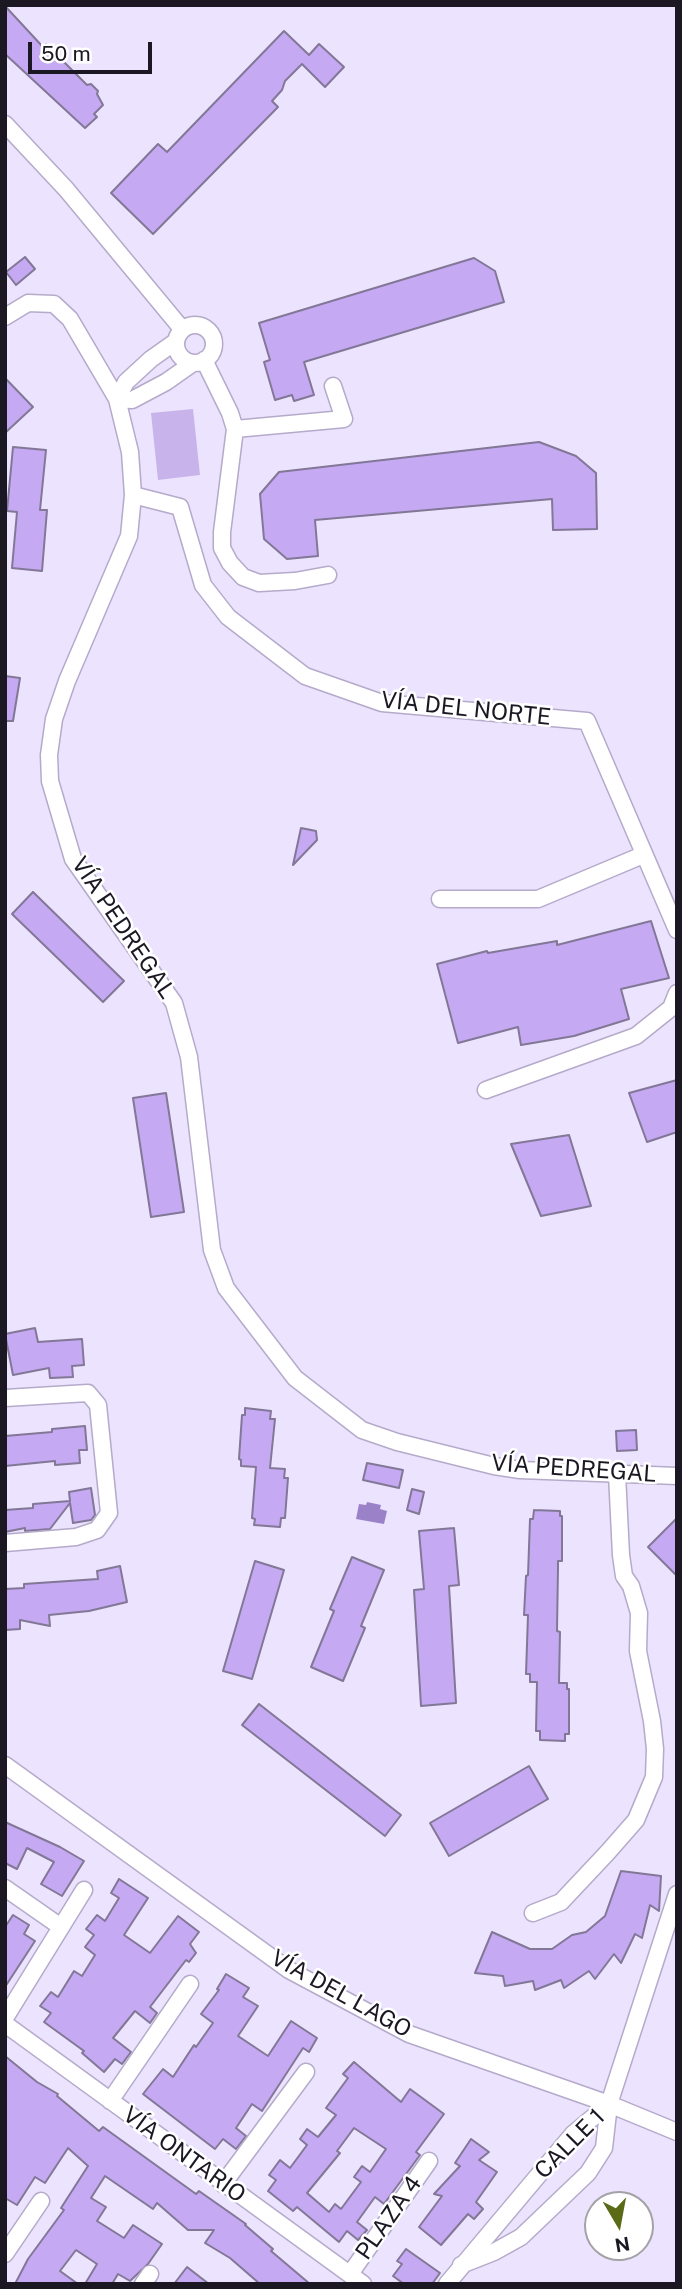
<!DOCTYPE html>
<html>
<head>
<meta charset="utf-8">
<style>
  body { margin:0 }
  #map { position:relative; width:682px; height:2289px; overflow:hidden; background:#ece3fe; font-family:"Public Sans",sans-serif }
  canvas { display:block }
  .frame { position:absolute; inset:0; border:7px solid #1b1723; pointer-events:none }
  .north { position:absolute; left:584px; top:2191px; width:70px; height:70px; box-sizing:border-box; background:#fff; border:2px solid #a4a2a7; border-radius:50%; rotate:170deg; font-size:19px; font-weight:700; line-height:28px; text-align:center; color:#1b1723 }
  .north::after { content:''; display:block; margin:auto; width:24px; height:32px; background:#596b17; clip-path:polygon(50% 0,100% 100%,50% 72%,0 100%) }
  .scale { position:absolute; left:28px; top:42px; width:124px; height:32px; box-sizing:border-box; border:4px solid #1b1723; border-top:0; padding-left:9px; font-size:21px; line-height:24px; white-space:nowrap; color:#1b1723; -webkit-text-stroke:5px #fff; paint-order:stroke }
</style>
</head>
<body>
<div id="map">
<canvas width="682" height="2289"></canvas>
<div class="frame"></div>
<div class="north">N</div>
<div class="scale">50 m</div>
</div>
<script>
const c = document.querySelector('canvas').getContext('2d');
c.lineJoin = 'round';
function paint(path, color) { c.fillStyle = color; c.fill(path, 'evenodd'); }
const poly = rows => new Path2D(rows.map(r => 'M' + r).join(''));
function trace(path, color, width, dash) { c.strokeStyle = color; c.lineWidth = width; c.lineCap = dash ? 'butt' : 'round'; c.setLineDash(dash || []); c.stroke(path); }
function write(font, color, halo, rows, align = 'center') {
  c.font = font + ' "Public Sans",sans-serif'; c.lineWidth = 5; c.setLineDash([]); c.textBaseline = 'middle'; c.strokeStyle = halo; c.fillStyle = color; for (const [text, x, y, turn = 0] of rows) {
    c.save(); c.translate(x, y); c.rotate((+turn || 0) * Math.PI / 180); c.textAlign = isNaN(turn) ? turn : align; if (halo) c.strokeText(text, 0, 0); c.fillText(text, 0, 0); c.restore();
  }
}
paint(poly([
  [193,409,200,475,158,480,151,413]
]), '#c8b4ea');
paint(poly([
  [367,1502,381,1505,380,1509,387,1511,384,1524,356,1519,359,1504,366,1505]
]), '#9b81c7');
const building = poly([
  [5,6,43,47,46,44,87,85,91,84,98,91,97,94,103,105,94,114,97,117,85,128,5,54,5,6],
  [284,31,309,55,319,44,344,67,325,87,302,64,285,81,282,90,272,101,278,107,153,234,111,193,158,144,167,152,284,31],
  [25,257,35,269,16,285,6,272,25,257],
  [474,258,495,271,504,302,304,362,314,395,294,401,292,395,275,400,264,362,270,360,259,323,474,258],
  [5,378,33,407,5,433,5,378],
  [539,442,576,456,596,473,597,529,553,530,552,499,315,520,318,556,287,559,264,539,260,494,279,472,539,442],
  [13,447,46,450,40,510,47,510,42,571,12,568,17,512,7,511,13,447],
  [5,676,20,678,13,721,5,721,5,676],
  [301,828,316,831,317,840,293,865,301,828],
  [33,892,124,981,103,1002,12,914,33,892],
  [651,921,669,978,621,989,629,1019,574,1036,521,1045,518,1027,458,1043,437,964,487,951,488,953,557,941,557,945,651,921],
  [677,1080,677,1132,647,1142,629,1093,677,1080],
  [166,1093,184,1212,151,1217,133,1098,166,1093],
  [569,1135,591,1206,541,1216,511,1144,569,1135],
  [35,1328,38,1342,82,1339,84,1365,72,1366,73,1377,50,1378,49,1368,13,1375,5,1334,35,1328],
  [245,1408,271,1411,270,1419,275,1419,270,1468,285,1469,284,1478,288,1478,285,1518,281,1518,280,1527,254,1525,255,1519,252,1518,256,1467,241,1466,241,1460,239,1459,242,1415,245,1415,245,1408],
  [85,1426,87,1450,79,1450,80,1463,55,1465,55,1461,5,1466,5,1436,52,1432,52,1429,85,1426],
  [636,1430,637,1450,617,1451,616,1431,636,1430],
  [367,1463,403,1470,399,1488,363,1480,367,1463],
  [91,1488,95,1515,91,1520,73,1523,70,1503,50,1529,25,1531,25,1528,5,1532,5,1510,33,1508,33,1504,70,1501,69,1492,91,1488],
  [412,1489,424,1492,419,1514,407,1510,412,1489],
  [534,1510,560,1511,560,1516,562,1516,562,1561,558,1561,558,1568,557,1631,560,1632,559,1683,567,1683,567,1689,569,1689,569,1734,565,1734,565,1741,540,1740,540,1731,536,1731,537,1682,530,1682,530,1674,526,1674,528,1615,524,1615,526,1576,528,1575,530,1519,533,1519,534,1510],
  [677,1518,677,1576,648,1547,677,1518],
  [454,1528,459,1585,449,1586,456,1703,421,1706,414,1590,424,1589,419,1531,454,1528],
  [352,1557,384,1570,361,1626,365,1628,343,1681,311,1667,334,1611,330,1609,352,1557],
  [255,1561,284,1570,252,1679,223,1671,255,1561],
  [120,1566,127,1602,89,1611,49,1615,50,1626,20,1620,20,1629,5,1630,5,1589,24,1588,24,1584,98,1579,97,1571,120,1566],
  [259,1704,401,1815,385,1836,242,1725,259,1704],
  [529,1766,548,1799,449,1856,430,1823,529,1766],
  [5,1822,60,1847,84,1861,62,1896,41,1884,54,1862,27,1848,17,1869,5,1863,5,1822],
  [621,1871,661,1876,659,1911,650,1905,642,1938,635,1934,621,1963,614,1954,595,1979,589,1971,564,1988,561,1980,535,1990,533,1981,505,1986,503,1976,475,1973,492,1932,530,1949,552,1949,572,1935,586,1932,605,1916,621,1871],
  [119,1879,148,1898,124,1935,150,1953,178,1916,199,1932,190,1944,196,1953,189,1962,186,1960,150,2007,157,2013,150,2023,135,2011,113,2038,131,2052,122,2064,115,2059,104,2072,82,2053,84,2051,44,2022,51,2013,40,2006,51,1992,58,1997,74,1971,82,1976,95,1955,85,1947,94,1935,86,1929,97,1915,105,1921,119,1898,111,1893,119,1879],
  [13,1915,29,1925,24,1934,35,1941,5,1987,5,1927,13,1915],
  [226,1974,249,1988,243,1997,258,2006,238,2036,268,2056,291,2021,317,2038,309,2052,303,2048,262,2111,252,2104,236,2128,246,2136,236,2149,223,2139,215,2149,143,2094,163,2069,173,2077,194,2045,196,2047,213,2023,201,2014,219,1990,217,1989,226,1974],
  [5,2056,37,2082,58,2094,57,2096,99,2131,103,2127,196,2194,199,2191,246,2224,245,2225,273,2249,271,2251,310,2284,260,2284,230,2258,205,2243,214,2230,188,2230,157,2203,153,2209,105,2176,91,2198,106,2207,97,2221,124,2238,133,2225,162,2244,148,2264,130,2281,118,2274,112,2284,85,2284,97,2264,76,2250,60,2271,78,2284,15,2284,28,2259,64,2210,61,2208,88,2166,68,2148,45,2183,35,2177,17,2205,5,2198,5,2056],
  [354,2062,401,2102,410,2089,444,2114,416,2152,420,2155,384,2204,375,2197,357,2222,367,2230,358,2240,347,2231,339,2242,297,2207,293,2211,268,2191,276,2180,269,2175,280,2160,290,2168,307,2145,300,2139,307,2129,318,2137,336,2115,326,2108,348,2078,343,2074,354,2062],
  [354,2128,386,2149,370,2172,362,2166,354,2177,361,2182,341,2209,335,2204,329,2212,307,2193,340,2153,337,2151,354,2128],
  [471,2139,489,2152,479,2160,497,2172,476,2202,483,2209,474,2219,468,2214,441,2245,419,2227,442,2196,434,2194,460,2166,455,2163,471,2139],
  [406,2249,440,2273,432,2284,404,2284,393,2276,402,2264,397,2261,406,2249],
  [187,2267,209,2284,174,2284,187,2267]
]);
paint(building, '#c5aaf3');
trace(building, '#827796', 2);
const minor = poly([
  [5,124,66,189,182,329],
  [5,317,28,303,54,304,70,319,117,399,130,452,133,495,129,536,67,681,54,719,49,755,50,781,73,859,174,1003,189,1057,212,1250,226,1288,295,1378,362,1430,397,1442,494,1466,520,1470,677,1476],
  '176 344a19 19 0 1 1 38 0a19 19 0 1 1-38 0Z',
  [175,342,151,359,126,382,117,399,132,400,166,382,193,363],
  [204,360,230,413,235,429,222,532,222,548,230,563,243,577,259,583,295,581,328,575],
  [235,429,344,419,333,386],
  [133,495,180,507,203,585,228,617,305,676,382,703,587,721,677,930],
  [440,899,538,899,643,855],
  [486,1090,636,1036,671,1008,677,993],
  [5,1398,88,1393,98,1405,109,1513,97,1530,76,1537,5,1543],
  [5,1765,289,1970,409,2034,609,2104,677,2132],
  [5,1888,61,1927],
  [533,1913,561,1902,608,1852,636,1820,654,1777,655,1749,652,1721,638,1651,639,1613,631,1586,624,1576,621,1555,617,1474],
  [5,2018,84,1890],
  [5,2024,363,2284],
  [110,2101,190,1984],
  [223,2184,306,2072],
  [5,2254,41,2201],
  [461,2265,494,2252,521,2237,588,2173,604,2148,609,2104,677,1894],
  [350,2274,429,2161],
  [143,2284,150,2274],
  [447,2284,573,2134,609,2104]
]);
trace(minor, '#b5aaca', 19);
trace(minor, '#fff', 16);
write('23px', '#1b1723', '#fff', [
  ["VÍA DEL NORTE",466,709,6],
  ["VÍA PEDREGAL",123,928,56],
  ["VÍA PEDREGAL",574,1469,4],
  ["VÍA DEL LAGO",341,1994,29],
  ["CALLE 1",570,2144,-45],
  ["VÍA ONTARIO",184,2155,36],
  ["PLAZA 4",389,2218,-55]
]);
</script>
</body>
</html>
